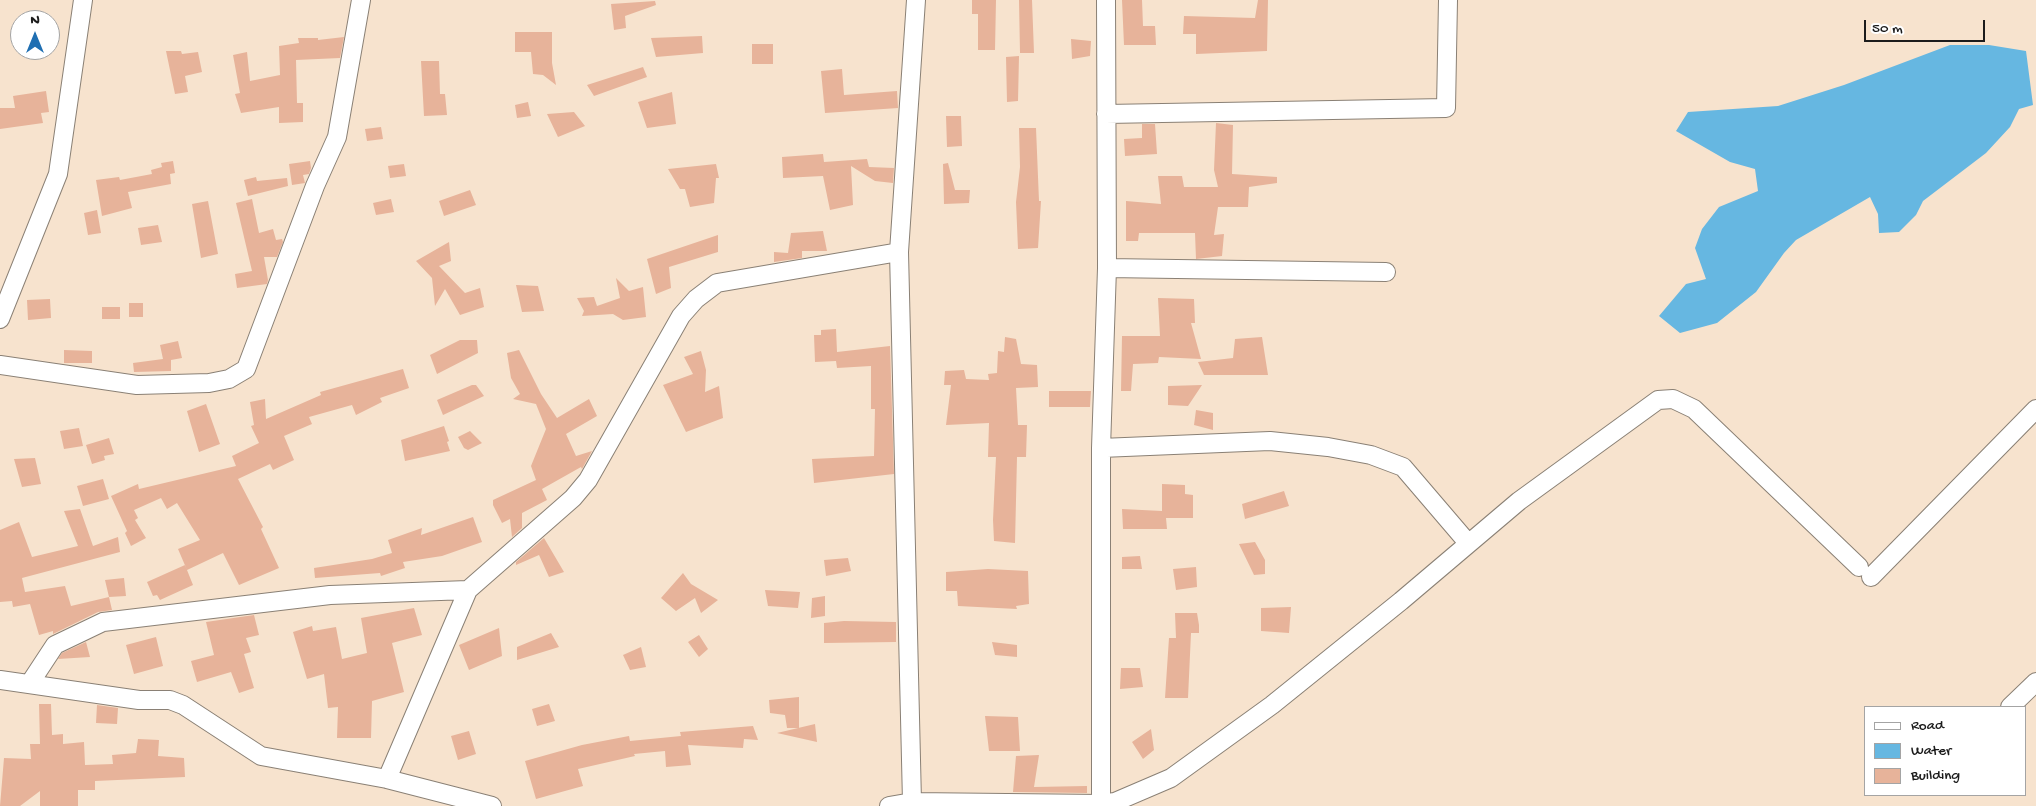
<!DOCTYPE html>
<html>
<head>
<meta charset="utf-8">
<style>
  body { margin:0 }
  #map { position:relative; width:2036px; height:806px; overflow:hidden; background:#f7e3ce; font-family:"Gochi Hand",sans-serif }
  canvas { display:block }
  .legend { position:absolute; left:1864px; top:706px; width:162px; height:90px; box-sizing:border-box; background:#fff; border:1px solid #a4a4a4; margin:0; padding:6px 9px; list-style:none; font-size:15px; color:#1c1c1c }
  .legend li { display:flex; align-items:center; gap:10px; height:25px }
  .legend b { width:25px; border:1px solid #a4a4a4 }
  .north { position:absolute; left:10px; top:10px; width:50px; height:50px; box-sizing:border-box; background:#fff; border:1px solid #a4a4a4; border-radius:50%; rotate:0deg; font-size:14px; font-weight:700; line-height:20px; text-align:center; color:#1c1c1c }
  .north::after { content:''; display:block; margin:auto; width:18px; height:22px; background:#1f6fb2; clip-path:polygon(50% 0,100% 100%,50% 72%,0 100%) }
  .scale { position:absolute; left:1864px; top:20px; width:121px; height:22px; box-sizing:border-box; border:2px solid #1c1c1c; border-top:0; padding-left:6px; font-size:15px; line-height:18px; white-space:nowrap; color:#1c1c1c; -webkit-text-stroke:4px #fff; paint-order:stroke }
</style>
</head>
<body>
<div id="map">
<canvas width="2036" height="806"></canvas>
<ul class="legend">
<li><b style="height:6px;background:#fff"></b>Road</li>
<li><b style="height:14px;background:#66b7e1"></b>Water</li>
<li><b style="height:14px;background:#e7b39a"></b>Building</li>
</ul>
<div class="north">N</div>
<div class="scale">50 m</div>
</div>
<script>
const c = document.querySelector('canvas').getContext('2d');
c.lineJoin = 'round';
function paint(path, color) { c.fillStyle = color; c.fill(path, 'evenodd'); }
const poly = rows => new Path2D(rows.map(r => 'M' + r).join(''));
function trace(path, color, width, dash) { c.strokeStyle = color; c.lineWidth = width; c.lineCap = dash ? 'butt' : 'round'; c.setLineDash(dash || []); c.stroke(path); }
paint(poly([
  [1950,45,1989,45,2026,51,2033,105,2019,109,2010,127,1986,153,1923,201,1916,215,1899,232,1879,233,1878,214,1870,197,1796,240,1784,253,1756,292,1717,323,1680,333,1659,316,1686,284,1706,279,1695,248,1702,229,1719,207,1758,191,1755,169,1730,162,1676,131,1688,112,1778,106,1844,85]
]), '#66b7e1');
paint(poly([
  [972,0,996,0,995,50,978,50,978,14,972,14],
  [1019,0,1032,0,1034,53,1020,53],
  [1122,0,1142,0,1143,26,1155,26,1156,45,1124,45],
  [1258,0,1268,0,1267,51,1196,54,1196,34,1183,34,1184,16,1255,18],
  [655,1,656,5,625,16,626,28,614,30,611,4],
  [515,32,552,32,552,63,556,85,543,75,533,74,531,52,515,52],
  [702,36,703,53,656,57,651,38],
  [344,37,340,58,296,60,297,103,303,103,303,122,279,123,279,107,241,113,235,94,240,93,233,55,247,52,250,81,280,75,279,46,299,43,298,38,318,38,318,40],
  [1071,39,1091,41,1090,56,1072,59],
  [752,44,773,44,773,64,752,64],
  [166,51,181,51,182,54,198,52,202,72,185,76,188,92,175,94],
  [1019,56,1018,101,1007,102,1006,57],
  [421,61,439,61,440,94,445,94,447,115,424,116],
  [643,67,647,77,594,96,587,85],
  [842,69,844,95,897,91,898,108,825,113,821,71],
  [46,91,49,112,41,113,43,123,0,129,0,108,15,108,13,96],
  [672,92,676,124,647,128,638,102],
  [528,102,531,116,517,118,515,105],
  [574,112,585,126,558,137,547,114],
  [946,116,961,116,962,146,947,147],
  [1216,123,1233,125,1232,174,1277,177,1277,183,1249,187,1248,207,1218,207,1214,235,1224,234,1222,256,1196,259,1195,233,1139,233,1138,241,1126,241,1126,201,1161,204,1158,176,1182,176,1184,187,1218,187,1214,170],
  [1142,124,1155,124,1157,154,1125,156,1124,139,1142,138],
  [381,127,383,139,367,141,365,129],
  [1019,128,1036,128,1039,201,1041,201,1038,248,1018,249,1016,202,1020,167],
  [823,154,824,162,867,159,869,167,894,168,893,183,875,181,851,166,853,205,830,210,823,176,783,178,782,157],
  [173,161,175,173,170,174,171,184,128,192,132,208,102,216,96,180,119,177,120,180,152,174,151,170,162,167,161,163],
  [310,161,311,168,309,174,303,175,305,183,292,185,289,164],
  [948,163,955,190,970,190,969,203,944,204,943,164],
  [404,164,406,176,390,178,388,166],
  [716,164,719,178,716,178,714,203,690,207,685,189,680,189,668,169],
  [256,177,257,181,287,178,288,186,248,196,244,180],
  [470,190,476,205,444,216,439,201],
  [252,199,259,233,273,229,276,240,282,239,283,242,277,257,264,257,268,280,267,284,237,288,235,274,252,271,236,203],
  [391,199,394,212,376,215,373,203],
  [208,201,218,254,201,258,192,204],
  [97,210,101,233,88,235,84,213],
  [158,225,162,242,141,245,138,228],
  [823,231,827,251,802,251,802,258,774,262,774,252,788,253,791,233],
  [718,235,718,252,669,267,671,288,656,294,647,259],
  [449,242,451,261,439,266,465,293,480,288,484,307,460,315,445,289,435,306,432,278,416,261],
  [616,278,629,291,643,287,646,317,623,320,613,314,582,316,584,311,577,298,594,297,597,306,620,298],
  [516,285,538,286,544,311,522,312],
  [1158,298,1194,299,1195,323,1191,323,1201,359,1159,357,1158,363,1133,364,1131,391,1121,391,1122,336,1160,336],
  [50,299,51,318,28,320,27,300],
  [129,303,143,303,143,317,129,317],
  [102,307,120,307,120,319,102,319],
  [836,329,837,352,890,346,894,474,814,483,812,459,874,456,875,409,871,409,871,366,837,368,836,361,815,362,814,335,821,335,821,330],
  [1005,337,1016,339,1021,364,1037,365,1038,387,1016,388,1018,425,1027,425,1026,457,1017,457,1015,543,994,541,993,520,996,457,988,457,989,423,946,425,951,385,944,385,945,371,964,370,966,379,989,380,988,374,997,373,998,351,1004,352],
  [1262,337,1268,375,1204,375,1198,362,1233,358,1235,339],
  [460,340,477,340,478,353,437,374,430,355],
  [178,341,182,358,171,360,171,371,134,372,133,363,163,359,160,345],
  [64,350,92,351,92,363,64,363],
  [519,350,541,394,557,418,589,399,597,416,566,434,576,456,592,451,582,469,581,467,542,489,547,500,522,513,522,528,512,537,510,519,502,523,493,505,493,500,536,480,531,466,546,429,536,404,513,399,520,394,511,378,507,353],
  [701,351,706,370,705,392,719,386,723,418,686,432,663,385,693,374,684,357],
  [403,369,409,388,380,398,382,402,356,415,352,405,309,417,312,424,284,436,294,460,273,470,270,464,238,479,263,527,261,529,279,568,239,585,223,553,187,570,178,549,200,540,177,503,167,509,161,498,134,510,138,518,135,520,146,538,131,546,125,533,127,531,111,496,138,484,139,489,236,466,232,456,259,443,251,426,254,425,250,402,265,399,266,419,321,395,320,392],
  [472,385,476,385,484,396,443,415,437,400],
  [1202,385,1188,406,1168,405,1168,386],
  [1049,391,1091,391,1090,407,1049,407],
  [206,404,220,444,199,452,187,411],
  [1196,410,1213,413,1213,430,1194,425],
  [444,426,449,441,447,442,450,451,405,461,401,440],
  [79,428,83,446,64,449,60,431],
  [470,431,482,443,468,450,464,448,458,437],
  [109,438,114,454,104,456,105,460,92,464,86,445],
  [35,458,41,484,22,487,14,459],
  [103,479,109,499,83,506,77,486],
  [1162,484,1185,485,1185,494,1193,495,1193,518,1166,518,1167,529,1123,529,1122,509,1162,511],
  [1284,491,1289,506,1245,519,1242,504],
  [80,509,93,546,118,537,120,552,22,578,25,592,65,586,71,606,109,597,112,610,98,612,53,634,53,631,39,635,30,604,13,607,12,601,0,602,0,530,19,522,32,557,78,546,64,511],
  [473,517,482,542,442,556,403,562,405,568,381,576,380,573,315,578,314,568,372,559,392,553,388,540,422,528,421,535],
  [544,538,564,572,549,577,539,555,516,565,516,562],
  [1255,542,1265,560,1265,574,1254,575,1239,544],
  [1140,556,1142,569,1122,569,1122,557],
  [848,558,851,571,826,576,824,560],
  [185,565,193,585,160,600,157,595,153,596,147,582],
  [1196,567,1197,587,1176,590,1173,569],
  [988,569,1028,571,1029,604,1016,606,1017,609,958,606,957,591,946,591,946,572],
  [683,573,691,584,718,600,701,613,695,598,676,611,661,598],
  [124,578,126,596,109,597,105,580],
  [765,590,800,592,798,608,768,606],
  [825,596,825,616,811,618,812,598],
  [1291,607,1289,633,1261,631,1261,608],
  [414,608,422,635,392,643,404,692,372,701,371,738,337,738,338,707,328,708,324,674,307,679,293,632,312,626,313,631,336,627,342,659,367,653,361,618],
  [1175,613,1197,613,1199,625,1199,633,1191,633,1188,698,1165,698,1169,638,1176,638],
  [254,615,259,635,246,638,251,652,244,654,254,688,239,693,231,672,197,682,191,661,214,655,206,622],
  [844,621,896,622,896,642,824,643,824,623],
  [499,628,502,656,469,670,459,645],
  [551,633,559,647,517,660,517,647],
  [699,635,708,649,699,657,688,642],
  [156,637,163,666,134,674,126,645],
  [86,642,90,657,58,659,62,653],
  [992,642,1017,645,1017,657,995,655],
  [641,647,646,667,630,670,623,655],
  [1121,668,1140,668,1143,687,1120,689],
  [799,697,799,728,787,728,785,715,770,713,769,700],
  [39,704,51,704,52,735,63,734,63,744,84,742,85,765,113,764,112,755,136,753,138,739,159,740,158,756,184,758,185,777,95,781,95,790,78,790,78,806,40,806,40,791,20,806,0,806,4,758,31,759,30,744,40,744],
  [549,704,555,721,537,726,532,709],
  [97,705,118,708,117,724,96,723],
  [985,716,1018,717,1020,751,989,751],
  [815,724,817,742,777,733],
  [753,726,758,740,744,739,743,748,688,745,691,765,666,767,665,751,634,754,635,756,578,769,583,786,536,799,525,761,582,745,629,736,630,741,681,736,680,732],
  [1151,729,1154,750,1143,759,1132,742],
  [469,731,476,754,458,760,451,736],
  [1039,755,1034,787,1087,786,1087,793,1013,792,1016,756]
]), '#e7b39a');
const street = poly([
  [1106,114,1446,108,1448,0],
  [1107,268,1386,272],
  [0,319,58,174,83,0],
  [0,365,137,385,209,383,229,379,246,369,315,186,337,137,361,0],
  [1101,448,1270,441,1328,447,1371,455,1403,467,1468,543],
  [1871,577,2036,409],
  [0,680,139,700,170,700,183,705,261,756,387,779,492,806],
  [30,683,55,645,103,622,330,595,468,590],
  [2010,707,2036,682],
  [387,779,468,590,573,498,588,480,681,316,696,299,717,283,899,252],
  [912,802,899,252,916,0],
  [1101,804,1101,448,1107,268,1106,0],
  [889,806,912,802,1101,804,1115,802,1171,778,1272,705,1401,601,1519,501,1658,400,1673,399,1694,409,1859,567]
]);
trace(street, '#8a8075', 20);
trace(street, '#fff', 18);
</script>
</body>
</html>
